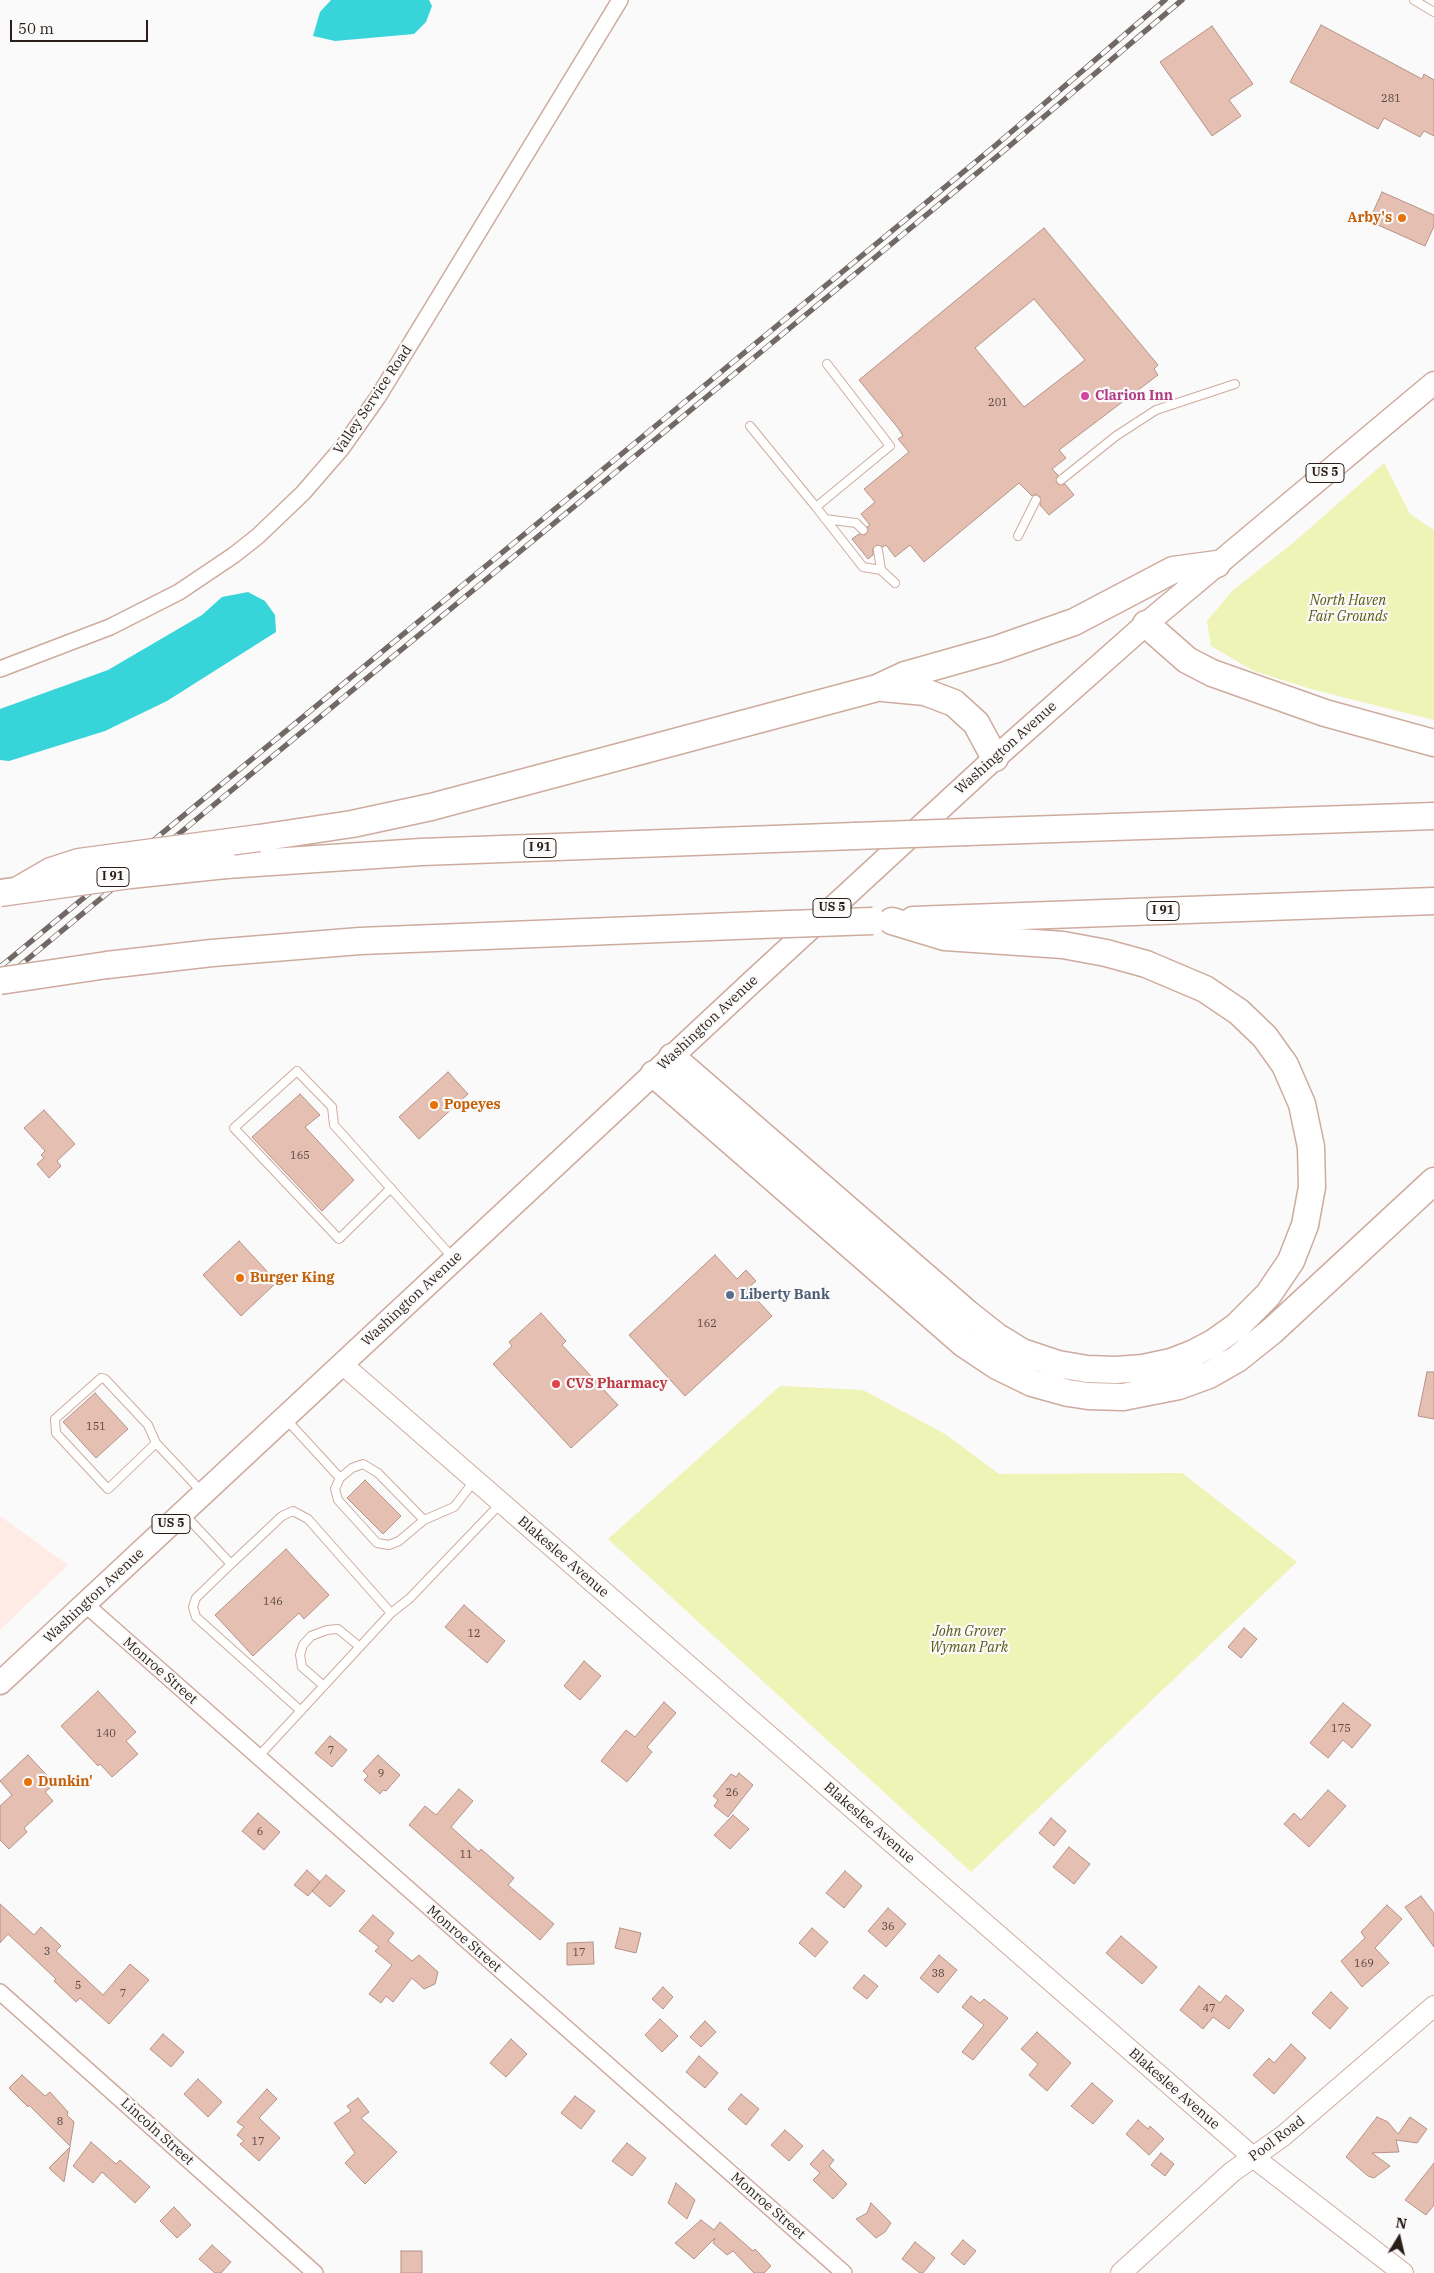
<!DOCTYPE html>
<html>
<head>
<meta charset="utf-8">
<style>
  body { margin:0 }
  #map { position:relative; width:1434px; height:2273px; overflow:hidden; background:#fafafa; font-family:"IBM Plex Serif",serif }
  canvas { display:block }
  .north { position:absolute; left:1374px; top:2213px; width:50px; height:50px; -webkit-text-stroke:4px #fafafa; paint-order:stroke; rotate:9deg; font-size:14px; font-weight:700; line-height:20px; text-align:center; color:#2b1e19 }
  .north::after { content:''; display:block; margin:auto; width:18px; height:22px; background:#2b1e19; clip-path:polygon(50% 0,100% 100%,50% 72%,0 100%) }
  .scale { position:absolute; left:10px; top:20px; width:138px; height:22px; box-sizing:border-box; border:2px solid #2b1e19; border-top:0; padding-left:6px; font-size:15px; line-height:18px; white-space:nowrap; color:#2b1e19; -webkit-text-stroke:4px #fafafa; paint-order:stroke }
</style>
</head>
<body>
<div id="map">
<canvas width="1434" height="2273"></canvas>
<div class="north">N</div>
<div class="scale">50 m</div>
</div>
<script>
const c = document.querySelector('canvas').getContext('2d');
c.lineJoin = 'round';
function paint(path, color) { c.fillStyle = color; c.fill(path, 'evenodd'); }
const poly = rows => new Path2D(rows.map(r => 'M' + r).join(''));
function trace(path, color, width, dash) { c.strokeStyle = color; c.lineWidth = width; c.lineCap = dash ? 'butt' : 'round'; c.setLineDash(dash || []); c.stroke(path); }
function write(font, color, halo, rows, align = 'center') {
  c.font = font + ' "IBM Plex Serif",serif'; c.lineWidth = 4.5; c.setLineDash([]); c.textBaseline = 'middle'; c.strokeStyle = halo; c.fillStyle = color; for (const [text, x, y, turn = 0] of rows) {
    c.save(); c.translate(x, y); c.rotate((+turn || 0) * Math.PI / 180); c.textAlign = isNaN(turn) ? turn : align; if (halo) c.strokeText(text, 0, 0); c.fillText(text, 0, 0); c.restore();
  }
}
paint(poly([
  [0,1516,68,1565,0,1630]
]), '#feebe5');
paint(poly([
  [1384,463,1410,514,1434,530,1434,720,1311,689,1254,671,1211,646,1207,621,1232,591,1293,543],
  [780,1386,863,1390,945,1434,999,1474,1182,1473,1297,1562,971,1872,608,1539]
]), '#eef3b6');
paint(poly([
  [331,0,429,0,432,6,426,22,414,34,335,41,313,36,320,12],
  [248,592,265,601,275,615,276,632,167,701,105,731,9,761,0,760,0,709,108,670,202,615,222,597]
]), '#37d4d9');
const building = poly([
  [1321,25,1422,79,1424,74,1434,80,1434,136,1424,131,1420,137,1384,118,1378,129,1290,82,1321,25],
  [1212,26,1253,84,1229,100,1241,116,1212,136,1160,62,1212,26],
  [1382,192,1434,215,1434,226,1425,246,1369,221,1382,192],
  [1044,228,1158,365,1154,369,1158,375,1059,450,1066,458,1052,469,1058,475,1056,481,1059,485,1065,484,1074,495,1049,515,1040,505,1040,497,1036,494,1032,496,1019,483,924,562,910,545,895,557,886,545,883,547,877,545,873,548,873,555,868,559,852,539,859,534,865,535,868,531,867,527,870,525,861,514,875,502,864,489,909,452,898,439,903,436,898,428,859,380,1044,228],
  [1034,299,1085,360,1024,407,975,348,1034,299],
  [448,1072,468,1094,419,1139,399,1117,448,1072],
  [300,1094,320,1115,305,1127,354,1180,322,1211,252,1137,300,1094],
  [44,1110,75,1144,57,1161,61,1166,49,1178,37,1164,44,1158,41,1155,45,1151,24,1128,44,1110],
  [239,1241,277,1282,241,1316,203,1275,239,1241],
  [715,1255,737,1279,746,1270,756,1281,747,1289,772,1316,685,1396,629,1335,715,1255],
  [541,1313,566,1341,562,1345,618,1405,571,1448,493,1364,512,1346,509,1342,541,1313],
  [1427,1372,1434,1372,1434,1419,1418,1416,1427,1372],
  [95,1393,128,1429,96,1458,63,1422,95,1393],
  [365,1480,401,1516,383,1534,347,1498,365,1480],
  [286,1549,329,1595,304,1619,299,1613,253,1656,215,1615,286,1549],
  [464,1605,505,1641,487,1663,445,1627,464,1605],
  [1244,1628,1257,1639,1241,1658,1228,1647,1244,1628],
  [584,1661,601,1676,580,1700,564,1686,584,1661],
  [98,1691,136,1732,126,1741,138,1754,112,1777,100,1764,98,1766,61,1726,98,1691],
  [664,1702,676,1713,647,1747,652,1752,627,1782,601,1761,626,1730,635,1737,664,1702],
  [1343,1703,1371,1725,1352,1748,1343,1740,1328,1758,1310,1743,1343,1703],
  [330,1736,347,1750,332,1767,315,1753,330,1736],
  [28,1755,55,1784,45,1792,53,1801,24,1828,27,1832,9,1849,0,1840,0,1806,12,1795,0,1781,28,1755],
  [378,1755,400,1775,386,1791,383,1790,380,1794,364,1780,368,1776,363,1771,378,1755],
  [739,1773,753,1785,728,1817,714,1806,718,1800,713,1796,731,1774,736,1777,739,1773],
  [459,1789,473,1801,451,1827,479,1852,481,1849,514,1878,508,1885,554,1924,540,1940,409,1825,425,1806,436,1815,459,1789],
  [1328,1790,1346,1806,1309,1847,1284,1824,1294,1813,1301,1820,1328,1790],
  [258,1813,280,1832,264,1850,242,1831,258,1813],
  [733,1815,749,1829,730,1849,714,1835,733,1815],
  [1051,1818,1066,1831,1054,1846,1039,1833,1051,1818],
  [1069,1847,1090,1864,1074,1884,1053,1867,1069,1847],
  [307,1870,320,1882,308,1896,294,1885,307,1870],
  [845,1871,862,1886,844,1908,826,1893,845,1871],
  [326,1875,345,1891,330,1907,312,1891,326,1875],
  [1421,1896,1434,1913,1434,1947,1405,1907,1421,1896],
  [0,1904,34,1935,41,1927,61,1946,56,1951,103,1995,130,1964,149,1980,109,2024,80,1998,76,2002,54,1981,56,1979,8,1934,0,1943,0,1904],
  [1387,1905,1402,1919,1375,1948,1389,1963,1362,1987,1341,1961,1365,1938,1361,1932,1387,1905],
  [888,1908,906,1924,886,1947,868,1931,888,1908],
  [373,1915,394,1933,388,1941,412,1961,419,1955,438,1972,435,1984,424,1989,412,1978,393,2002,386,1996,381,2003,369,1994,392,1965,375,1951,379,1947,359,1931,373,1915],
  [620,1928,641,1933,636,1953,615,1948,620,1928],
  [812,1928,828,1942,815,1957,799,1943,812,1928],
  [1121,1936,1157,1967,1142,1984,1106,1953,1121,1936],
  [593,1942,594,1964,567,1965,567,1943,593,1942],
  [939,1955,957,1970,938,1993,920,1978,939,1955],
  [864,1975,878,1986,867,1999,853,1988,864,1975],
  [1199,1986,1220,2003,1226,1995,1244,2010,1229,2029,1213,2017,1203,2029,1180,2010,1199,1986],
  [663,1987,673,1997,663,2009,652,1999,663,1987],
  [1331,1992,1348,2008,1330,2029,1312,2013,1331,1992],
  [971,1996,980,2003,984,1999,1008,2018,973,2060,962,2052,984,2025,962,2007,971,1996],
  [660,2019,678,2036,662,2052,645,2035,660,2019],
  [705,2021,716,2032,701,2047,690,2037,705,2021],
  [1037,2032,1071,2063,1047,2091,1029,2075,1038,2064,1021,2049,1037,2032],
  [163,2034,184,2052,171,2067,150,2049,163,2034],
  [511,2039,527,2054,506,2077,490,2063,511,2039],
  [1291,2044,1306,2058,1274,2094,1253,2075,1269,2058,1274,2063,1291,2044],
  [699,2056,718,2073,705,2088,686,2072,699,2056],
  [22,2075,45,2096,50,2092,68,2112,67,2115,74,2122,70,2146,29,2105,28,2107,9,2088,22,2075],
  [198,2079,222,2102,208,2117,184,2094,198,2079],
  [1092,2083,1113,2101,1093,2124,1071,2106,1092,2083],
  [267,2089,277,2099,259,2118,280,2138,259,2161,240,2144,244,2141,237,2135,244,2127,237,2122,267,2089],
  [741,2094,759,2109,746,2125,728,2109,741,2094],
  [575,2096,595,2111,581,2129,561,2113,575,2096],
  [358,2098,369,2112,361,2118,397,2152,365,2184,345,2163,355,2153,334,2123,351,2111,347,2106,358,2098],
  [1377,2117,1388,2122,1398,2134,1410,2117,1427,2129,1417,2143,1396,2140,1399,2152,1372,2153,1390,2166,1374,2178,1368,2176,1346,2157,1377,2117],
  [1138,2120,1148,2129,1150,2126,1164,2139,1149,2155,1126,2134,1138,2120],
  [785,2130,803,2146,789,2161,771,2145,785,2130],
  [91,2142,116,2164,120,2160,150,2187,135,2203,102,2172,93,2183,73,2166,91,2142],
  [627,2143,646,2158,632,2176,612,2161,627,2143],
  [70,2147,64,2182,49,2168,70,2147],
  [823,2150,834,2160,829,2166,847,2184,833,2199,813,2180,820,2173,810,2164,823,2150],
  [1161,2153,1174,2164,1165,2176,1151,2165,1161,2153],
  [1434,2163,1434,2205,1426,2215,1405,2200,1434,2163],
  [676,2183,695,2200,687,2219,668,2203,676,2183],
  [871,2203,891,2223,885,2232,876,2238,856,2219,867,2213,871,2203],
  [174,2207,191,2225,177,2238,160,2221,174,2207],
  [701,2220,714,2230,720,2222,753,2251,755,2249,771,2266,764,2273,754,2273,733,2251,727,2255,713,2243,715,2238,694,2259,675,2243,701,2220],
  [963,2240,976,2251,964,2265,951,2254,963,2240],
  [915,2242,935,2258,923,2273,920,2273,902,2259,915,2242],
  [212,2245,231,2262,221,2273,215,2273,199,2259,212,2245],
  [401,2251,422,2251,422,2273,401,2273,401,2251]
]);
paint(building, '#e4bfb2');
trace(building, '#b59386', 1);
const lane = poly([
  [1414,0,1434,12],
  [827,364,890,446,816,507,863,567,881,570,895,583],
  [750,426,816,507],
  [1061,480,1116,436,1156,410,1235,384],
  [825,519,856,523,863,530],
  [1018,536,1036,500],
  [878,550,881,570],
  [391,1188,339,1239,234,1128,297,1071,332,1107,334,1125,453,1258],
  [285,1418,340,1478],
  [156,1443,108,1489,56,1433,55,1419,101,1378,105,1379,148,1425,156,1443,202,1492],
  [184,1514,231,1564,282,1516,293,1511,308,1519,391,1613,258,1757],
  [424,1520,378,1473,363,1464,352,1468,340,1478,335,1489,338,1500,377,1543,389,1545,399,1541,424,1520,454,1507,475,1480],
  [231,1564,196,1598,193,1607,196,1617,301,1711],
  [391,1613,409,1599,501,1503],
  [324,1686,302,1667,300,1655,303,1645,311,1636,327,1630,338,1629,360,1647]
]);
const street = poly([
  [0,669,110,627,179,592,234,555,258,536,303,493,342,448,378,397,620,0],
  [85,1604,844,2273],
  [0,1992,315,2273]
]);
const secondary = poly([
  [342,1364,1253,2157,1403,2273],
  [1121,2273,1232,2172,1283,2136,1434,2006]
]);
const primary = poly([
  [0,1683,752,982,995,758,1146,624,1434,383]
]);
const highway = poly([
  [1146,624,1187,660,1212,673,1325,713,1434,743],
  [883,688,925,692,954,703,976,723,995,758],
  [967,832,1434,816],
  [259,838,352,824,431,807,877,688,905,675,997,649,1074,622,1173,570,1217,564],
  [226,865,421,852,855,836],
  [913,920,1434,901],
  [107,965,212,953,360,941,760,925],
  [672,1057,967,1313,996,1336,1022,1352,1058,1364,1087,1369,1116,1370,1143,1368,1171,1362,1194,1353,1213,1343,1237,1326,1268,1295,1291,1261,1305,1225,1312,1187,1311,1147,1302,1104,1285,1065,1265,1037,1239,1012,1205,989,1146,964,1106,953,1063,945,945,937,892,921],
  [654,1074,964,1344,997,1366,1032,1383,1068,1393,1088,1396,1123,1397,1179,1386,1209,1375,1237,1359,1272,1331,1434,1181]
]);
trace(lane, '#ceab9e', 10);
trace(street, '#ceab9e', 18);
trace(secondary, '#ceab9e', 22);
trace(primary, '#ceab9e', 25);
trace(highway, '#ceab9e', 29);
trace(lane, '#fff', 8);
trace(street, '#fff', 15);
trace(secondary, '#fff', 20);
trace(primary, '#fff', 22);
trace(highway, '#fff', 26);
const rail = poly([
  [0,967,996,145,1165,0],
  [0,982,1000,154,1182,0]
]);
trace(rail, '#726966', 5.5);
trace(rail, '#fafafa', 4, [11]);
const highwayBridge = poly([
  [855,836,967,832],
  [18,890,51,871,79,862,259,838],
  [0,893,130,875,226,865],
  [760,925,873,921],
  [0,981,107,965]
]);
trace(highwayBridge, '#ceab9e', 29, []);
trace(highwayBridge, '#fff', 26);
for (const [x, y, r, color] of [
  [1402,218,5,"#e8710a"],
  [1085,396,5,"#d1479c"],
  [434,1105,5,"#e8710a"],
  [240,1278,5,"#e8710a"],
  [730,1295,5,"#5c6f8a"],
  [556,1384,5,"#e0444e"],
  [28,1782,5,"#e8710a"]
]) { const dot = new Path2D(); dot.arc(x, y, r, 0, 2 * Math.PI); c.fillStyle = color; c.fill(dot); trace(dot, '#fafafa', 2); }
write('11px', '#59463f', null, [
  ["281",1391,99],
  ["201",998,403],
  ["165",300,1156],
  ["162",707,1324],
  ["151",96,1427],
  ["146",273,1602],
  ["12",474,1634],
  ["175",1341,1729],
  ["140",106,1734],
  ["7",331,1751],
  ["9",381,1774],
  ["26",732,1793],
  ["6",260,1832],
  ["11",466,1855],
  ["36",888,1927],
  ["3",47,1952],
  ["17",579,1953],
  ["169",1364,1964],
  ["38",938,1974],
  ["5",78,1986],
  ["7",123,1994],
  ["47",1209,2009],
  ["8",60,2122],
  ["17",258,2142]
]);
for (const [x, y, w] of [
  [1325,473,38],
  [540,848,32],
  [113,877,32],
  [832,908,38],
  [1163,911,32],
  [171,1524,38]
]) { const box = new Path2D(); box.roundRect(x - w / 2, y - 9.5, w, 19, 4); c.fillStyle = '#fafafa'; c.fill(box); trace(box, '#2b1e19', 1); }
write('bold 12px', '#2b1e19', null, [
  ["US 5",1325,473],
  ["I 91",540,848],
  ["I 91",113,877],
  ["US 5",832,908],
  ["I 91",1163,911],
  ["US 5",171,1524]
]);
write('bold 14px', '#c56008', '#fafafa', [
  ["Arby's",1392,218,"right"],
  ["Popeyes",444,1105],
  ["Burger King",250,1278],
  ["Dunkin'",38,1782]
], 'left');
write('bold 14px', '#b23c85', '#fafafa', [
  ["Clarion Inn",1095,396]
], 'left');
write('14px', '#2b1e19', '#fafafa', [
  ["Valley Service Road",373,400,-56],
  ["Washington Avenue",1006,748,-42],
  ["Washington Avenue",708,1023,-43],
  ["Washington Avenue",412,1299,-43],
  ["Blakeslee Avenue",563,1557,41],
  ["Washington Avenue",94,1596,-43],
  ["Monroe Street",160,1671,41],
  ["Blakeslee Avenue",869,1823,41],
  ["Monroe Street",464,1939,41],
  ["Blakeslee Avenue",1174,2089,41],
  ["Lincoln Street",157,2132,42],
  ["Pool Road",1277,2139,-37],
  ["Monroe Street",768,2206,41]
]);
write('italic 14px', '#585b0f', '#fafafa', [
  ["North Haven",1348,601],
  ["Fair Grounds",1348,617],
  ["John Grover",969,1632],
  ["Wyman Park",969,1648]
]);
write('bold 14px', '#4e5e75', '#fafafa', [
  ["Liberty Bank",740,1295]
], 'left');
write('bold 14px', '#be3a42', '#fafafa', [
  ["CVS Pharmacy",566,1384]
], 'left');
</script>
</body>
</html>
